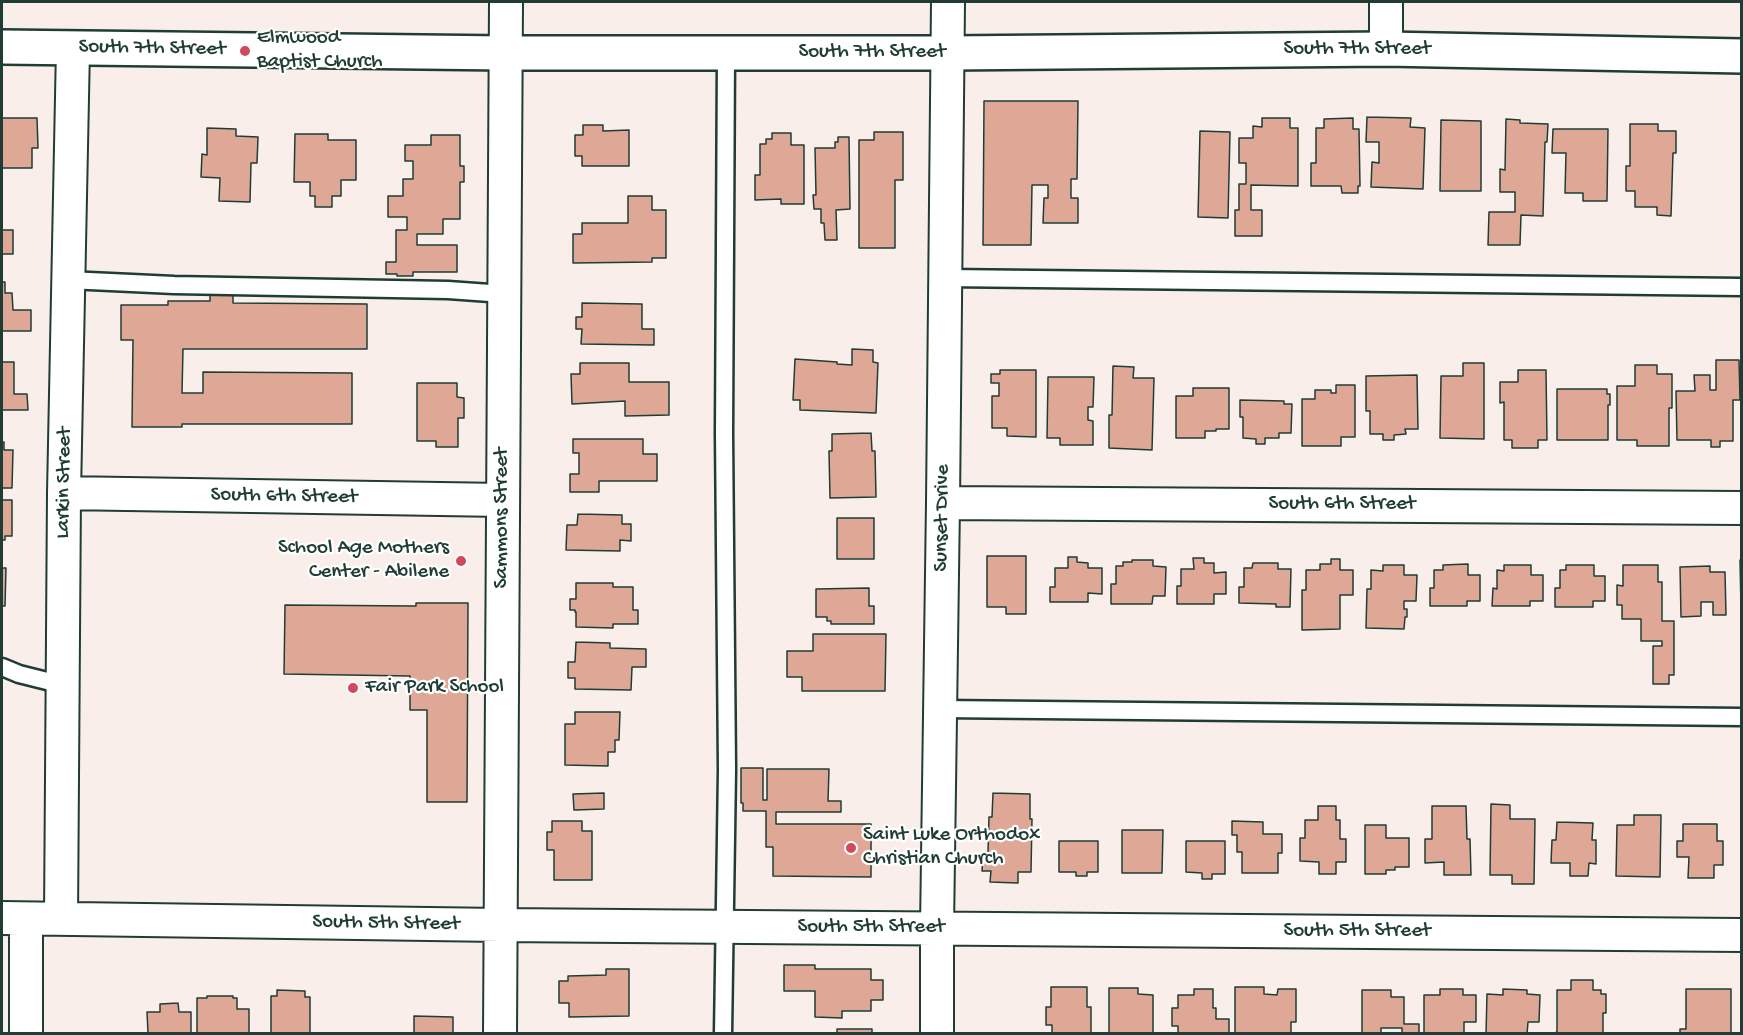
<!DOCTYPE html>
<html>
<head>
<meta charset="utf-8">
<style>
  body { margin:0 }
  #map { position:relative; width:1743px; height:1035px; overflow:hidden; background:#f9eeea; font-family:"Gochi Hand",sans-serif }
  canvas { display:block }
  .frame { position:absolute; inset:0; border:3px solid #1f3d34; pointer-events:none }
</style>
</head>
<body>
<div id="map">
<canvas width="1743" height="1035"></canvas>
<div class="frame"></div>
</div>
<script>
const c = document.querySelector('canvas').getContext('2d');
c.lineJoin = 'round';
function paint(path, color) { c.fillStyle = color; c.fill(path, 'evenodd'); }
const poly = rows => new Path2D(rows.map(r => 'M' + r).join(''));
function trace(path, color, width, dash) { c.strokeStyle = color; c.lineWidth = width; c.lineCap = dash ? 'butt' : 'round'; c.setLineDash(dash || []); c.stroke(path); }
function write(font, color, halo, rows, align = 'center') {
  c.font = font + ' "Gochi Hand",sans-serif'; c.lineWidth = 4.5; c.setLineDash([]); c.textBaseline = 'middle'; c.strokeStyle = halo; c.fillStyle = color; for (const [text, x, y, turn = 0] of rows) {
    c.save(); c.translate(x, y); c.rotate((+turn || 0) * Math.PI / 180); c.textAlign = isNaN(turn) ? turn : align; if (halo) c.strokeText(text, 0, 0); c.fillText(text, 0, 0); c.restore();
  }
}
const building = poly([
  [984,101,1078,101,1077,179,1071,179,1071,198,1078,198,1078,223,1043,223,1044,198,1048,198,1048,185,1032,185,1031,245,983,245,984,101],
  [1367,117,1411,118,1410,127,1425,128,1423,189,1371,187,1372,162,1379,163,1379,142,1366,142,1367,117],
  [2,118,37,118,38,148,32,148,32,168,2,168,2,118],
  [1262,118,1290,118,1290,128,1298,128,1298,186,1251,185,1251,210,1262,210,1262,236,1235,236,1235,210,1239,210,1239,184,1246,184,1246,163,1239,163,1239,138,1253,138,1253,126,1262,127,1262,118],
  [1353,118,1353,129,1359,129,1360,186,1358,186,1358,193,1342,193,1341,186,1311,186,1311,163,1316,163,1316,128,1324,128,1324,119,1353,118],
  [1506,119,1520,120,1520,123,1548,124,1547,142,1545,142,1543,216,1521,215,1520,245,1488,245,1489,212,1515,212,1515,192,1500,192,1500,169,1505,170,1506,119],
  [1441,120,1481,121,1481,191,1440,191,1441,120],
  [1630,124,1658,124,1658,131,1676,131,1676,153,1673,153,1671,216,1657,215,1657,207,1635,207,1635,191,1626,191,1626,166,1630,166,1630,124],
  [583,125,603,125,603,131,629,130,629,166,582,166,582,156,575,156,575,135,583,135,583,125],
  [207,128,236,129,236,136,258,137,257,163,251,163,250,202,219,201,220,178,201,177,202,154,207,155,207,128],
  [1553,129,1608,129,1607,201,1583,201,1583,193,1565,193,1566,153,1552,153,1553,129],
  [1200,131,1230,132,1228,218,1198,217,1200,131],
  [874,132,903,132,903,180,895,180,895,248,859,248,859,140,874,140,874,132],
  [772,133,791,133,791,145,804,145,804,204,781,204,781,199,755,200,755,175,760,175,760,144,766,144,766,139,772,139,772,133],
  [295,134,328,134,328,140,356,140,356,180,341,180,341,196,332,196,332,207,315,207,315,196,310,196,310,182,294,182,295,134],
  [431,135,460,135,460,166,464,166,464,182,460,182,460,219,443,219,443,234,417,234,417,245,457,245,457,272,413,272,413,276,397,276,397,274,386,274,386,262,396,262,396,230,407,230,407,217,388,217,388,196,403,196,403,179,413,179,413,161,405,161,405,145,431,145,431,135],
  [838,137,849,137,850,209,836,210,837,240,825,240,824,223,821,223,821,209,814,209,813,195,816,195,815,148,835,148,835,142,838,142,838,137],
  [628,196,652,196,652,210,666,210,666,258,652,258,652,262,573,263,573,234,582,234,582,223,628,223,628,196],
  [2,230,13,230,13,254,2,254,2,230],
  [2,282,5,282,5,293,12,293,13,310,31,310,31,331,2,331,2,282],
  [210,295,233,295,233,303,367,304,367,349,183,349,182,393,203,393,203,372,352,373,352,424,182,424,182,427,132,427,133,340,121,340,121,305,168,305,168,301,210,301,210,295],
  [582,303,642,304,642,329,654,329,654,345,581,344,582,329,576,329,576,317,582,317,582,303],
  [852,349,873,350,873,362,878,363,876,413,800,410,800,400,793,400,795,359,837,362,837,364,852,365,852,349],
  [1716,360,1739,360,1740,400,1733,400,1733,441,1720,441,1720,447,1711,447,1711,440,1677,440,1676,391,1695,391,1694,375,1710,375,1710,390,1716,390,1716,360],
  [2,362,14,362,14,394,27,394,28,410,2,410,2,362],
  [580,363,629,363,629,382,669,382,669,415,625,416,625,401,572,404,571,374,580,374,580,363],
  [1463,363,1484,363,1484,439,1440,438,1441,376,1463,376,1463,363],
  [1635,365,1657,365,1657,374,1672,374,1672,408,1669,408,1669,446,1637,446,1637,440,1617,440,1617,386,1635,386,1635,365],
  [1113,366,1134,367,1133,378,1154,378,1152,450,1109,448,1109,415,1112,415,1113,366],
  [1000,370,1036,370,1036,437,1007,436,1007,428,992,428,992,396,999,396,999,383,991,383,991,374,1000,374,1000,370],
  [1518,370,1546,370,1547,440,1538,440,1538,448,1512,448,1512,440,1504,440,1504,402,1500,403,1500,382,1518,382,1518,370],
  [1417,375,1418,429,1405,429,1406,434,1394,435,1394,440,1383,440,1383,434,1370,434,1370,411,1366,411,1366,376,1417,375],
  [1048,377,1094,377,1093,407,1088,407,1088,420,1093,421,1093,445,1060,445,1060,438,1047,438,1048,377],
  [417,383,457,383,457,397,464,398,464,418,458,418,458,447,436,447,436,441,417,441,417,383],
  [1336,385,1355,385,1355,437,1341,437,1341,446,1302,446,1302,399,1315,399,1315,390,1331,390,1331,393,1336,393,1336,385],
  [1193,388,1229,388,1229,429,1216,429,1216,431,1205,431,1205,438,1176,438,1176,396,1193,396,1193,388],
  [1557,389,1607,389,1607,394,1610,394,1610,405,1608,405,1608,440,1557,440,1557,389],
  [1240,400,1284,401,1284,404,1292,404,1291,433,1279,433,1279,438,1265,438,1265,444,1256,444,1256,439,1243,438,1243,417,1240,417,1240,400],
  [871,433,872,451,875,451,876,497,830,498,829,451,832,451,832,434,871,433],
  [573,439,643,439,643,454,657,454,657,481,599,481,599,492,570,492,570,474,579,474,579,453,573,453,573,439],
  [2,442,4,442,4,450,13,450,12,488,2,488,2,442],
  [2,500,12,500,12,536,5,536,5,540,2,540,2,500],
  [578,514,622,515,622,524,631,524,631,541,620,540,620,551,566,550,567,525,577,525,578,514],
  [837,518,874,518,874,559,837,559,837,518],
  [987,556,1026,556,1026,614,1006,614,1006,607,987,607,987,556],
  [1068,557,1077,557,1077,562,1088,563,1088,568,1102,568,1102,594,1088,593,1088,602,1050,602,1050,587,1055,587,1055,568,1068,568,1068,557],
  [1193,558,1204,558,1204,563,1214,563,1214,573,1226,572,1226,594,1214,594,1214,604,1177,604,1177,586,1181,586,1181,569,1194,569,1193,558],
  [1331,559,1340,559,1340,570,1353,570,1353,595,1340,595,1340,629,1302,630,1302,590,1306,590,1306,570,1320,570,1320,564,1331,564,1331,559],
  [1132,560,1153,560,1153,566,1166,567,1165,596,1153,596,1152,604,1111,604,1111,584,1116,584,1116,566,1123,566,1123,562,1132,562,1132,560],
  [1740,560,1742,560,1742,608,1741,608,1740,560],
  [1253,563,1278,563,1278,569,1291,569,1290,607,1276,607,1276,604,1239,603,1239,587,1244,587,1244,568,1252,568,1253,563],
  [1468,564,1468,575,1480,575,1480,601,1467,601,1467,606,1430,606,1430,588,1434,588,1434,570,1443,570,1443,565,1468,564],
  [1383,565,1404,565,1404,575,1417,575,1416,601,1404,601,1404,609,1407,609,1407,617,1405,617,1404,629,1366,628,1367,589,1371,589,1371,570,1383,571,1383,565],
  [1504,565,1531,565,1531,575,1543,575,1543,601,1530,601,1530,606,1492,606,1493,588,1497,589,1497,570,1504,571,1504,565],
  [1566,565,1594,565,1594,576,1605,576,1605,601,1593,601,1593,607,1555,607,1555,588,1560,588,1560,570,1566,570,1566,565],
  [1623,565,1658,565,1658,582,1662,582,1662,621,1674,621,1674,675,1669,675,1669,684,1653,684,1653,646,1662,646,1662,641,1641,641,1641,619,1622,619,1622,605,1617,605,1617,585,1623,586,1623,565],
  [1710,566,1710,572,1725,572,1726,615,1713,615,1713,602,1701,602,1701,616,1681,617,1680,567,1710,566],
  [2,568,6,568,5,606,2,606,2,568],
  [576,583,613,583,613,587,633,587,633,610,638,610,638,624,613,624,613,628,576,627,576,612,575,612,575,610,570,610,570,599,576,599,576,583],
  [869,588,869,606,874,606,874,624,831,624,831,621,827,621,827,617,816,617,816,589,869,588],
  [416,603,468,603,467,802,427,802,427,710,410,710,410,676,284,674,285,605,416,606,416,603],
  [813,634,886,634,885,691,802,691,802,677,787,677,787,651,813,651,813,634],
  [576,642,610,643,610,648,646,649,646,667,632,667,631,690,575,689,575,678,568,678,568,662,575,662,576,642],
  [575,712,620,712,619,740,615,740,615,752,608,752,608,766,565,765,565,724,575,724,575,712],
  [741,768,763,768,763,800,767,800,767,769,829,769,828,801,841,801,841,812,776,812,776,824,871,824,871,877,773,876,773,847,766,847,766,811,743,811,743,803,741,803,741,768],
  [604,793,604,809,574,810,573,794,604,793],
  [993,793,1030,794,1030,819,1032,819,1031,872,1018,872,1018,883,990,882,991,871,982,871,983,852,988,852,989,817,992,817,993,793],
  [1491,804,1510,805,1510,819,1535,819,1534,884,1512,884,1512,875,1490,875,1491,804],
  [1318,806,1336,806,1336,820,1340,820,1340,839,1346,839,1346,862,1336,862,1336,874,1319,874,1319,862,1300,861,1300,838,1305,838,1305,820,1318,820,1318,806],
  [1432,806,1466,806,1467,839,1470,839,1471,875,1444,875,1444,862,1425,863,1425,839,1432,839,1432,806],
  [1634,815,1661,815,1660,877,1616,876,1617,825,1634,825,1634,815],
  [552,821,582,821,582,831,592,831,592,880,554,880,554,850,547,850,547,832,552,832,552,821],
  [1232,821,1263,822,1263,834,1282,834,1282,853,1278,853,1278,873,1242,873,1242,852,1237,852,1237,835,1232,835,1232,821],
  [1557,822,1593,823,1592,840,1596,840,1596,864,1589,863,1588,876,1570,876,1570,863,1551,863,1552,840,1556,840,1557,822],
  [1683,824,1717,824,1717,841,1723,841,1723,865,1714,865,1714,878,1688,878,1689,857,1677,857,1677,841,1683,841,1683,824],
  [1365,825,1386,825,1386,838,1409,838,1409,867,1395,867,1395,870,1386,870,1386,874,1365,874,1365,825],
  [1122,830,1163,830,1162,873,1122,873,1122,830],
  [1059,841,1098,841,1098,872,1087,872,1087,876,1076,876,1076,872,1059,872,1059,841],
  [1186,841,1225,841,1225,874,1212,874,1212,879,1202,879,1202,873,1186,872,1186,841],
  [784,965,815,965,815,969,871,969,871,980,883,980,883,1000,871,1000,871,1011,842,1011,842,1018,815,1017,815,991,784,991,784,965],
  [606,969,629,969,629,1016,569,1017,569,1003,559,1003,559,981,568,981,568,976,606,975,606,969],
  [1571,980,1593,980,1593,990,1601,990,1601,994,1606,994,1606,1013,1603,1013,1603,1034,1552,1034,1557,1032,1557,990,1571,990,1571,980],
  [1051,987,1087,987,1087,1007,1091,1007,1091,1034,1052,1034,1052,1025,1046,1025,1046,1007,1051,1007,1051,987],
  [1235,987,1264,987,1264,994,1277,995,1278,989,1296,989,1296,1022,1291,1022,1291,1034,1235,1034,1235,987],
  [1109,988,1138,988,1138,994,1153,995,1153,1034,1109,1034,1109,988],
  [1194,989,1213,989,1213,1008,1216,1008,1216,1019,1229,1019,1229,1034,1178,1034,1178,1026,1172,1026,1172,1008,1178,1008,1178,995,1194,995,1194,989],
  [1440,989,1463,989,1463,995,1476,995,1476,1022,1464,1022,1464,1034,1424,1034,1424,995,1440,995,1440,989],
  [1503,989,1527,990,1527,994,1540,995,1539,1022,1528,1022,1527,1034,1486,1034,1487,994,1503,995,1503,989],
  [1686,989,1731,989,1731,1034,1680,1034,1680,1029,1686,1029,1686,989],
  [277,990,305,991,305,997,310,997,310,1034,271,1034,271,996,277,996,277,990],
  [1362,990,1391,990,1391,997,1404,997,1404,1024,1419,1024,1419,1034,1402,1034,1402,1028,1381,1028,1381,1034,1362,1034,1362,990],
  [207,996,233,996,233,998,237,998,237,1009,249,1009,249,1034,197,1034,197,998,207,998,207,996],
  [178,1003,179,1012,191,1012,191,1034,130,1034,148,1033,147,1012,160,1012,160,1004,178,1003],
  [414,1016,453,1017,453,1034,414,1034,414,1016],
  [837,1029,872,1029,872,1034,837,1034,837,1029]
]);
paint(building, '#dfa896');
trace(building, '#1f3d34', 1.5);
const lane = poly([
  [946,278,1742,287],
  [68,280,174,285,448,290,504,294],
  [2,667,19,674,63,685],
  [940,709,1742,717],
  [723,1034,727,770,724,433,726,53]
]);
const street = poly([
  [1386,49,1386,2],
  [64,493,503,500],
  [943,503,1742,508],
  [2,918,500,925,1742,935],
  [26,919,26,1034],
  [61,919,64,493,73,48],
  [500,1034,506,2],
  [937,1034,937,928,943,503,948,2]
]);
const secondary = poly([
  [2,47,506,53,948,53,1386,49,1742,56]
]);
trace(lane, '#1f3d34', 21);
trace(street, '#1f3d34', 36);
trace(secondary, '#1f3d34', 38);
trace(lane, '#fff', 16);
trace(street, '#fff', 32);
trace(secondary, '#fff', 33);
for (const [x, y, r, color] of [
  [245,51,6,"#d1495b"],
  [461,561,6,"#d1495b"],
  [353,688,6,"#d1495b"],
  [851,848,6,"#d1495b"]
]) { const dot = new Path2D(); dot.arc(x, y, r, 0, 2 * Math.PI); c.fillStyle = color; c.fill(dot); trace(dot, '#fff', 2); }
write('21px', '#1f3d34', '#fff', [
  ["Elmwood",257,39],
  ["Baptist Church",257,63],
  ["School Age Mothers",449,549,"right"],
  ["Center - Abilene",449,573,"right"],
  ["Fair Park School",365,688],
  ["Saint Luke Orthodox",863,836],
  ["Christian Church",863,860]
], 'left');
write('21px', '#1f3d34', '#fff', [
  ["South 7th Street",152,49,1],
  ["South 7th Street",1357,50],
  ["South 7th Street",872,53],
  ["Larkin Street",65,483,-89],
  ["South 6th Street",284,497,1],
  ["South 6th Street",1342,505],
  ["Sammons Street",503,518,-90],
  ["Sunset Drive",943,518,-89],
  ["South 5th Street",386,924,1],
  ["South 5th Street",871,928],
  ["South 5th Street",1357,932]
]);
</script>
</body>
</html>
